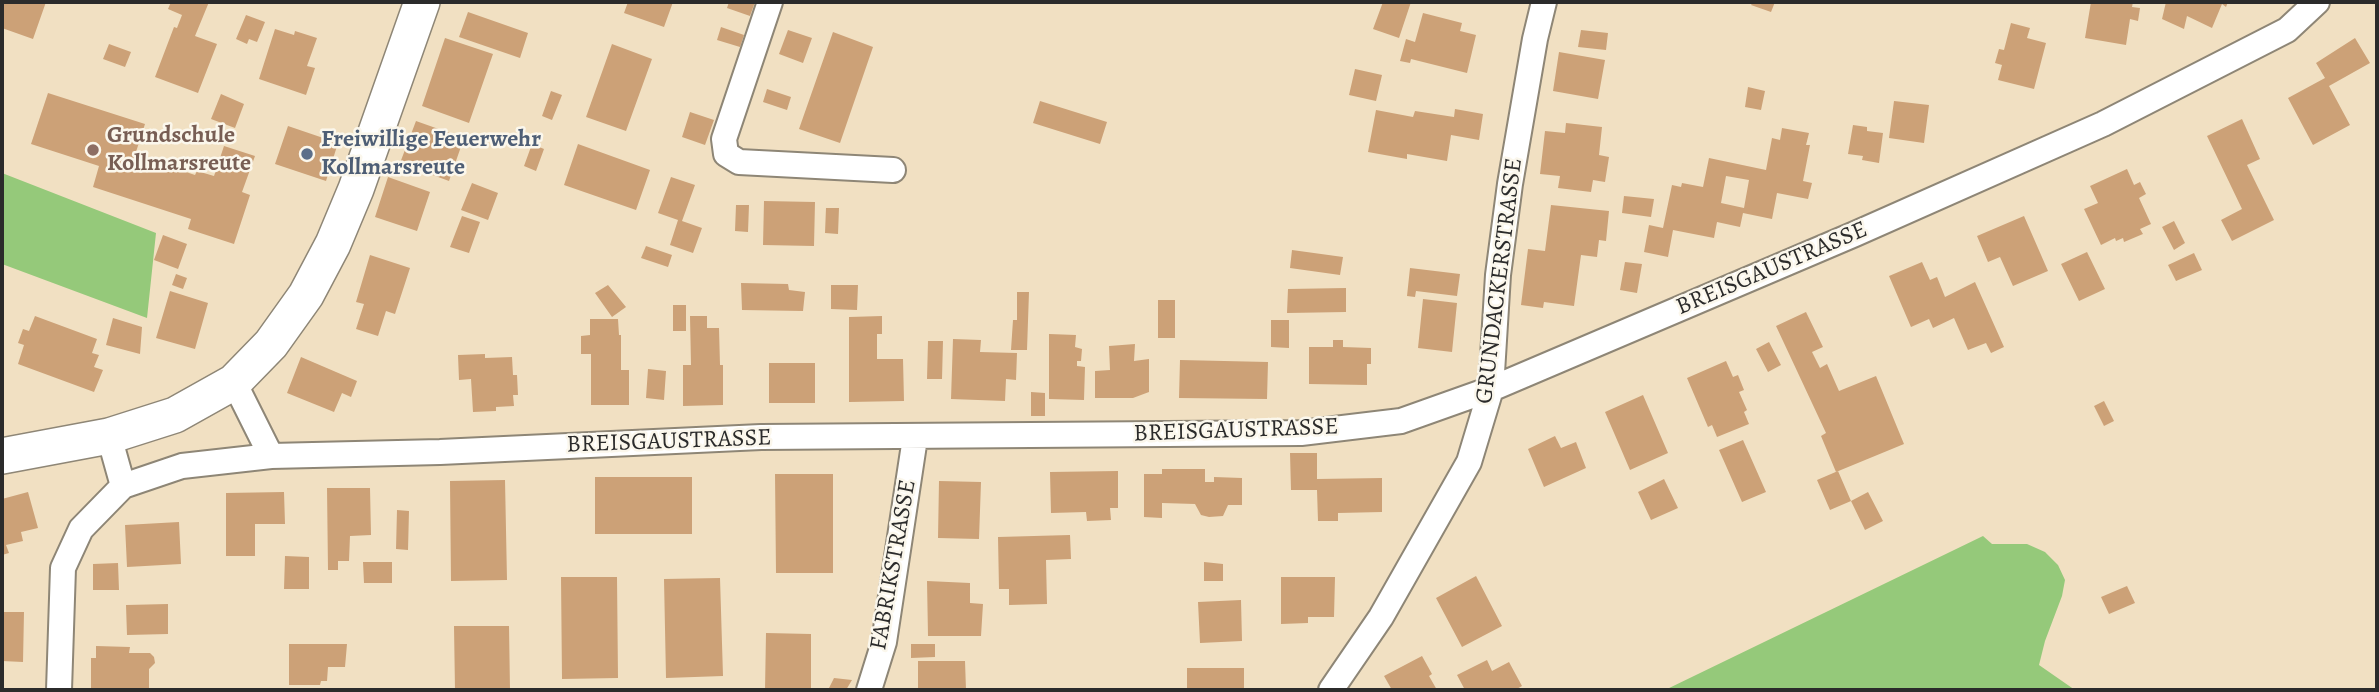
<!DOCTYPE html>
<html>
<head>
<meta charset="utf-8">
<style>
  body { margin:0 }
  #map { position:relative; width:2379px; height:692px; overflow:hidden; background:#f1e0c2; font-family:Alegreya,serif }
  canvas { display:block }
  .frame { position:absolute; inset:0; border:4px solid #2b2b2b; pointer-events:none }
</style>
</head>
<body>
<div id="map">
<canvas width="2379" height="692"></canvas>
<div class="frame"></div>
</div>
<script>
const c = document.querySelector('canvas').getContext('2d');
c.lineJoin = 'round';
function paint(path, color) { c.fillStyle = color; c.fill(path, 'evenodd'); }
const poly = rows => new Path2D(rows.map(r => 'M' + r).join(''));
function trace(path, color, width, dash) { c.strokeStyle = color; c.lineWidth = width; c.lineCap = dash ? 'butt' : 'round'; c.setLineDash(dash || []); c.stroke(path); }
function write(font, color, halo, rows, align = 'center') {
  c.font = font + ' Alegreya,serif'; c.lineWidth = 5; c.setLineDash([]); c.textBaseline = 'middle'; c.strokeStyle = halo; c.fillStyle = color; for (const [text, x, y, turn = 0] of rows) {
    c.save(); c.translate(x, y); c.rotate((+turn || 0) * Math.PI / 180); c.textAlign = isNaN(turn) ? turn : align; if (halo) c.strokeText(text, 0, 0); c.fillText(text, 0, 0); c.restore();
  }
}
paint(poly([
  [2,173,156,233,147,318,2,264],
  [1983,536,1992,544,2027,544,2045,552,2058,565,2065,580,2062,596,2045,641,2039,665,2075,690,1665,690]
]), '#95c97a');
paint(poly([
  [2,2,46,2,33,39,2,28],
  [171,2,209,2,195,36,217,44,198,93,155,77,174,27,177,28,182,15,168,9],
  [628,2,673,2,664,27,624,13],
  [729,2,755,2,750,16,727,8],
  [1383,2,1411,2,1399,38,1373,29],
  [1753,2,1775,2,1771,12,1751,5],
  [2091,2,2133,2,2132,7,2140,8,2138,21,2130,19,2126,45,2085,38],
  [2166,2,2228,2,2226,7,2222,4,2212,28,2187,16,2184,29,2162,19],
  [468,12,528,33,520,58,459,37],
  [1423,13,1462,23,1460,31,1476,35,1467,73,1411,59,1410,63,1400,61,1406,39,1415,42],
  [246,15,265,22,257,42,249,39,247,44,236,39],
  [2011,23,2030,28,2027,38,2046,43,2034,89,1998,80,2002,65,1995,63,1999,49,2004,50],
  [721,27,744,35,740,47,717,40],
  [275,29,294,35,295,31,317,38,307,66,315,68,306,95,259,79],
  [788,30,812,38,803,63,779,54],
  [1581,30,1608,33,1606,50,1578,47],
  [833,32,873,47,840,143,799,129],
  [445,38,493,54,469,123,422,106],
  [2355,38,2370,63,2329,86,2350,125,2313,145,2288,98,2325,78,2316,63],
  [109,44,131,52,125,67,103,59],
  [612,44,652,59,626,131,586,117],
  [1559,52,1605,60,1598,99,1553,91],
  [1355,69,1382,75,1376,101,1349,95],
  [1748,87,1765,91,1761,110,1745,107],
  [767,89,791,97,787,110,763,102],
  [551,91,562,95,552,120,542,116],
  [48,93,145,124,135,155,195,175,197,171,214,176,224,146,255,156,242,192,250,195,234,244,188,229,191,219,93,187,99,166,31,144],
  [221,94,244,104,235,128,211,119],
  [1040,101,1107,122,1100,144,1033,123],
  [1894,101,1929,105,1924,143,1889,138],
  [1455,109,1483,114,1479,140,1451,135,1447,161,1407,154,1407,159,1368,152,1376,110,1413,117,1415,111,1454,117],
  [690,112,714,120,705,145,682,137],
  [2242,119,2260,159,2247,165,2274,220,2232,241,2221,220,2242,209,2207,136],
  [416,121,464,138,449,181,400,163],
  [1566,123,1602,127,1599,155,1609,157,1605,182,1593,180,1591,192,1558,188,1560,176,1540,174,1545,131,1565,133],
  [1853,125,1867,127,1867,131,1883,133,1879,163,1862,160,1863,156,1848,154],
  [288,126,338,143,326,181,275,164],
  [1782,128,1809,133,1806,145,1810,145,1803,181,1812,183,1808,199,1777,193,1772,219,1743,213,1740,227,1717,222,1714,238,1673,230,1668,257,1644,252,1649,225,1663,228,1672,185,1681,187,1682,183,1703,187,1709,158,1766,170,1772,138,1780,140],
  [1726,176,1749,180,1744,208,1721,203],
  [532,144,544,149,536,171,524,166],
  [578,144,650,170,636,210,564,185],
  [2127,169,2134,185,2140,182,2146,194,2139,198,2151,224,2140,229,2143,234,2124,242,2123,238,2116,241,2115,238,2101,245,2084,209,2098,203,2090,186],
  [388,177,430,192,417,231,375,217],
  [671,177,695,185,682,221,702,228,693,253,670,245,678,220,658,213],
  [472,183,498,193,488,220,461,210],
  [1624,196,1654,199,1651,217,1622,213],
  [764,201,815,202,814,246,763,245],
  [736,205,749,205,748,232,735,231],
  [1551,205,1609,211,1606,241,1599,240,1597,257,1581,255,1574,306,1544,302,1543,308,1521,305,1528,249,1545,251],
  [826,208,839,208,838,234,825,233],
  [462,216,480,222,469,253,450,247],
  [2024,216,2048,271,2013,286,2000,257,1988,262,1977,236],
  [2174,221,2185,243,2174,250,2162,227],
  [163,235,187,244,178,269,154,260],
  [646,246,672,255,668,267,641,258],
  [1292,250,1343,257,1340,275,1290,268],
  [2087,252,2105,289,2079,301,2061,264],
  [2194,253,2202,270,2176,281,2168,265],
  [370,255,410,268,395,314,386,311,378,336,356,329,364,304,356,302],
  [1625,262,1642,264,1637,293,1620,290],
  [1922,262,1930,280,1937,277,1945,297,1975,282,2004,347,1991,353,1986,343,1968,350,1954,318,1933,328,1929,319,1911,327,1889,276],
  [1410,268,1460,274,1457,296,1416,291,1415,297,1407,296],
  [176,274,187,278,183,289,172,285],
  [741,283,788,284,789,290,805,292,803,311,742,310],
  [608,285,626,307,612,317,595,293],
  [831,285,858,285,857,310,831,309],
  [1346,288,1346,312,1287,313,1288,289],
  [170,291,208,303,195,349,156,338],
  [1017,292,1029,292,1027,350,1011,350,1013,320,1017,320],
  [1423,299,1457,303,1452,352,1418,348],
  [1158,300,1175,300,1175,338,1158,338],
  [673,305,686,305,686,331,673,331],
  [1806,312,1823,347,1812,352,1820,368,1827,364,1839,391,1876,376,1904,444,1836,472,1821,436,1826,433,1776,326],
  [35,316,97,339,92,353,99,355,94,367,103,370,94,392,18,364,24,345,18,343,23,329,29,331],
  [690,316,707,316,707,328,719,328,720,365,723,365,723,405,683,406,683,365,691,365],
  [882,316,882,334,877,334,877,359,903,359,904,401,849,402,849,317],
  [113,318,142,327,140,354,106,345],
  [590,319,618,319,619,335,621,335,621,370,629,370,629,405,591,405,591,354,581,354,581,336,590,335],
  [1271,320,1289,320,1289,348,1271,347],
  [1049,334,1076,335,1075,347,1082,349,1081,361,1077,361,1077,366,1085,367,1084,400,1049,399],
  [953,339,981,340,980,352,1017,353,1016,380,1006,379,1005,401,951,399],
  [1333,340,1343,340,1343,347,1371,348,1371,364,1367,364,1367,385,1309,384,1309,347,1333,347],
  [928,341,943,341,942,379,927,379],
  [1769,342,1781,365,1768,372,1756,349],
  [1135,344,1134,361,1149,359,1149,392,1133,398,1095,398,1095,371,1110,370,1109,346],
  [485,354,485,358,512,357,513,375,517,375,518,395,513,395,514,406,496,407,496,411,473,412,471,379,459,380,458,355],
  [301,357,357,381,351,397,342,393,334,412,287,393],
  [1180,360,1268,362,1267,399,1179,398],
  [1726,361,1733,377,1738,375,1744,390,1739,392,1747,410,1744,412,1749,424,1717,437,1712,425,1708,427,1687,378],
  [769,363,815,363,815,403,769,403],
  [648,369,666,371,664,400,646,398],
  [1031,392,1045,393,1045,416,1031,416],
  [1643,395,1668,453,1630,470,1605,412],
  [2104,401,2114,421,2104,426,2094,406],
  [1555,436,1561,448,1576,442,1586,468,1544,487,1528,449],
  [1743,440,1766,492,1742,502,1719,450],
  [1290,453,1317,453,1317,479,1382,478,1382,512,1338,513,1338,521,1318,521,1317,490,1291,490],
  [1162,469,1205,469,1205,482,1214,482,1214,477,1242,478,1242,505,1228,505,1223,516,1209,517,1201,515,1195,504,1162,503,1162,518,1144,517,1144,474,1162,474],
  [1118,471,1118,508,1110,508,1111,520,1087,521,1086,512,1051,513,1050,472],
  [1838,471,1851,501,1868,492,1883,521,1865,530,1851,501,1830,510,1817,480],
  [775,474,833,474,833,573,776,573],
  [595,477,692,477,692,534,595,534],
  [1664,479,1678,508,1651,520,1638,492],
  [505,480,507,580,451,581,450,481],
  [939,481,981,482,979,539,938,538],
  [327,488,370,488,371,535,350,536,349,561,338,561,338,570,328,570],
  [28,492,38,528,21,532,23,541,6,545,9,553,2,555,2,499],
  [284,492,285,524,255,524,255,556,226,556,226,493],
  [397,510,409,511,408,550,396,549],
  [179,522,181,564,127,567,125,525],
  [1070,535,1071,559,1046,560,1047,604,1009,605,1009,589,999,589,998,537],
  [285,556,309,557,309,589,284,589],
  [363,562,392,562,392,583,364,583],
  [1204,562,1223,564,1223,581,1204,581],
  [118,563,119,590,93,590,93,564],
  [1476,576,1502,626,1462,647,1436,598],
  [561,577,617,577,618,678,562,679],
  [1281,577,1335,577,1334,617,1308,617,1308,623,1281,624],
  [720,578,723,676,666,678,664,579],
  [927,581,970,583,970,603,983,604,981,636,928,636],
  [2127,586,2135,603,2109,614,2101,597],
  [1241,600,1242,641,1200,643,1198,602],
  [168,604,168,634,127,635,126,605],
  [2,612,24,612,23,662,2,661],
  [454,626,509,626,510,690,455,690],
  [766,633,811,634,811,690,765,690],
  [289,644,347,644,345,667,328,667,327,681,321,681,320,685,289,685],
  [911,644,935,644,935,657,911,658],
  [96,646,130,647,129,653,150,653,154,657,155,663,149,669,149,690,91,690,91,658,96,658],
  [1422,656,1432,674,1429,676,1437,690,1392,690,1384,676],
  [1487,660,1492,671,1509,662,1522,686,1515,690,1465,690,1457,675],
  [918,661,965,661,966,690,918,690],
  [1187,668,1244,668,1244,690,1187,690],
  [834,678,852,680,846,690,828,690]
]), '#cca177');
const street = poly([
  [770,2,724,139,726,154,739,162,893,170],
  [234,382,271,456],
  [109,436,123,486],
  [59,690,63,568,81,529,123,486,182,466,271,456,440,452,761,437,1301,433,1401,421,1491,389,1855,234,2103,124,2287,30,2317,2],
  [869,690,884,642,915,438],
  [1331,690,1381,617,1469,462,1491,389,1498,275,1510,184,1535,39,1544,2]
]);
const secondary = poly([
  [2,456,109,436,175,415,234,382,271,344,306,295,333,244,356,189,422,2]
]);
trace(street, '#8e8676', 28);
trace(secondary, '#8e8676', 38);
trace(street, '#fff', 24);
trace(secondary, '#fff', 35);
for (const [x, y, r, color] of [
  [93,150,7,"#8d6e63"],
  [307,154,7,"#5c6f8a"]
]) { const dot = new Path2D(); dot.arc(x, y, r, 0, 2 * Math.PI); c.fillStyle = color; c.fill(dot); trace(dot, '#fbf7ec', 2.5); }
write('bold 24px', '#785e54', '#fbf7ec', [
  ["Grundschule",107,136],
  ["Kollmarsreute",107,164]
], 'left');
write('bold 24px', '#4e5e75', '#fbf7ec', [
  ["Freiwillige Feuerwehr",321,140],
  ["Kollmarsreute",321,168]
], 'left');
write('24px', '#2b2b2b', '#fbf7ec', [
  ["BREISGAUSTRASSE",1772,269,-23],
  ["GRUNDACKERSTRASSE",1500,281,-83],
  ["BREISGAUSTRASSE",1236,431,-2],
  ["BREISGAUSTRASSE",669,442,-2],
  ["FABRIKSTRASSE",894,565,-80]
]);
</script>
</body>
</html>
